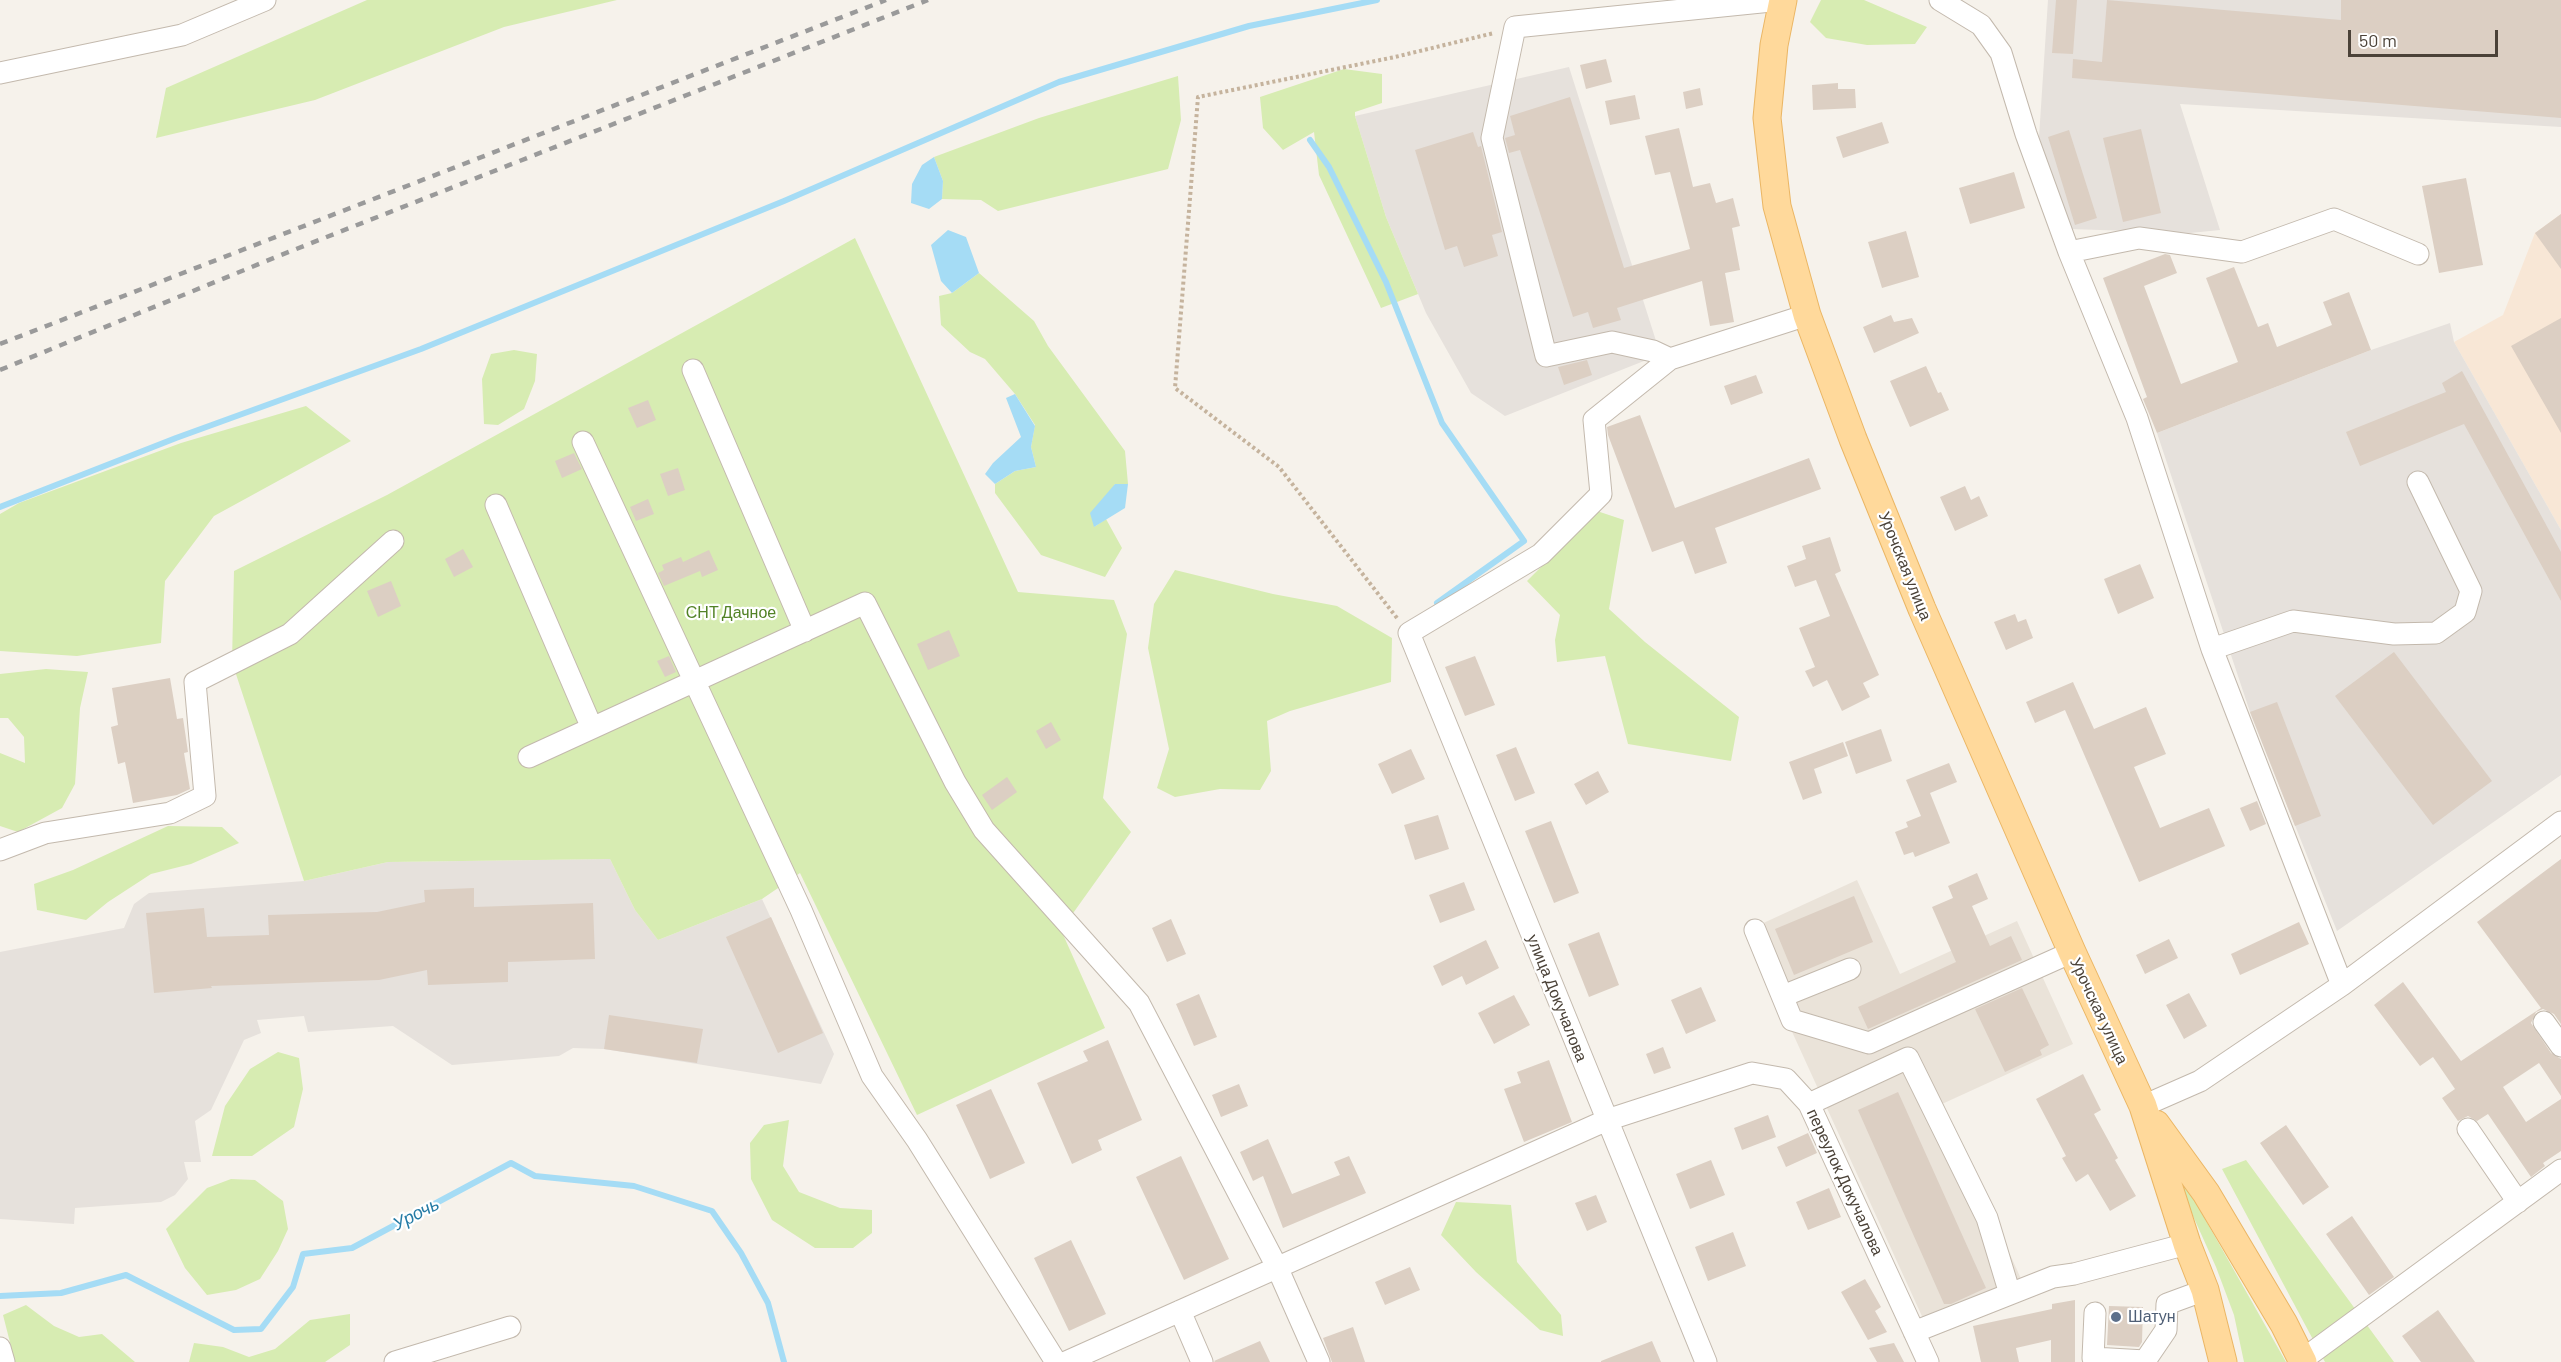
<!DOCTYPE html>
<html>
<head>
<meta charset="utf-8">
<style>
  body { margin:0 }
  #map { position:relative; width:2561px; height:1362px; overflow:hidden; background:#f6f2eb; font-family:Barlow,sans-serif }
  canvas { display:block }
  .scale { position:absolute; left:2348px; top:30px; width:150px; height:27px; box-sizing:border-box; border:3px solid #4b4238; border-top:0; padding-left:8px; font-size:18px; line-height:21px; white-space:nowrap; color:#4b4238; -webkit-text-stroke:4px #fff; paint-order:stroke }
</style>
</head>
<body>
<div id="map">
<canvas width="2561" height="1362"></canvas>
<div class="scale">50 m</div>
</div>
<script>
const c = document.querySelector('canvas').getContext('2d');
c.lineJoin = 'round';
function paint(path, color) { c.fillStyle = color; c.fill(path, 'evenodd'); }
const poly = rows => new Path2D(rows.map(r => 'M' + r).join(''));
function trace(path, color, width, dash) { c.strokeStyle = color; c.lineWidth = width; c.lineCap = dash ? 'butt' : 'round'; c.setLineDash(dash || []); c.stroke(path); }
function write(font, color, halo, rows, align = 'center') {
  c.font = font + ' Barlow,sans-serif'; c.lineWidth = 4.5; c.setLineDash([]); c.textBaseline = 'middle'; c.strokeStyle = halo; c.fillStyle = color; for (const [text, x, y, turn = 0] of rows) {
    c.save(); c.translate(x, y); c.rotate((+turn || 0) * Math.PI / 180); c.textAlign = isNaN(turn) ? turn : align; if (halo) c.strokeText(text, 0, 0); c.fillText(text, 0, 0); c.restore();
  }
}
paint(poly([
  [1857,880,1900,974,2017,921,2073,1044,1942,1104,2022,1281,1926,1325,1746,931]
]), '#eae3d9');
paint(poly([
  [2561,214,2561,530,2454,342,2503,315,2535,233]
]), '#f8e7d6');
paint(poly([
  [2048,0,2561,0,2561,127,2180,104,2220,230,2190,233,2070,229,2039,137],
  [1569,67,1657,344,1649,359,1505,416,1471,393,1426,313,1386,217,1355,116],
  [2450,323,2454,342,2561,530,2561,775,2337,931,2250,712,2157,433,2371,350],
  [610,859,635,910,658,940,762,899,834,1054,821,1084,604,1049,573,1048,559,1056,452,1065,393,1026,308,1032,304,1016,257,1020,261,1033,244,1040,211,1110,195,1121,201,1162,184,1162,188,1179,175,1195,161,1202,75,1208,74,1224,0,1219,0,952,124,928,134,904,149,893,304,881,388,862]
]), '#e6e1dc');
paint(poly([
  [367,0,617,0,504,27,315,100,156,138,166,88],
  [1821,0,1864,0,1927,27,1915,44,1867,45,1826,38,1810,22],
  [1344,69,1382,74,1382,103,1355,112,1355,116,1386,217,1418,294,1381,308,1319,175,1314,132,1283,150,1263,128,1260,97],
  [1178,76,1181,120,1168,169,998,211,981,200,942,199,943,181,934,157,1039,118],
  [855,238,1018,592,1114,600,1127,634,1103,798,1131,832,1061,930,1105,1028,917,1115,800,873,762,899,658,940,635,910,610,859,388,862,304,881,232,662,234,571,387,495],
  [979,273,1034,321,1048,346,1125,451,1128,484,1115,484,1094,527,1106,519,1122,548,1105,577,1041,555,995,493,995,484,1015,471,1036,467,1031,447,1035,425,1015,394,985,359,970,352,941,325,939,296,952,293],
  [514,350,537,354,535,381,524,409,498,425,484,424,482,379,491,354],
  [306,406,351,441,214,516,165,581,161,643,77,656,0,651,0,514,19,503,181,443],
  [1597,511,1624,520,1609,609,1645,642,1739,717,1731,761,1628,744,1605,656,1557,662,1555,640,1560,615,1527,581],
  [1175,570,1273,594,1337,606,1392,638,1391,682,1290,711,1267,721,1271,771,1260,790,1220,789,1175,797,1157,788,1169,749,1148,648,1154,604],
  [46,669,88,672,80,708,75,784,62,808,18,832,0,826,0,753,25,763,24,737,8,718,0,718,0,674],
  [168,826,222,827,239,843,191,864,151,874,108,902,86,920,37,910,34,884,73,870],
  [278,1052,299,1058,303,1089,294,1127,252,1156,212,1156,225,1106,250,1069],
  [789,1120,783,1166,799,1192,840,1208,872,1210,872,1233,853,1248,815,1248,772,1220,751,1179,750,1143,764,1125],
  [2167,1152,2286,1362,2244,1362,2234,1315,2216,1267,2170,1165],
  [2246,1160,2394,1362,2325,1362,2222,1169],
  [231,1179,255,1180,283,1201,288,1229,278,1251,260,1279,236,1290,207,1295,185,1268,166,1229,207,1188],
  [1456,1202,1511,1205,1517,1262,1561,1315,1563,1336,1540,1330,1476,1272,1441,1235],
  [26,1305,54,1326,79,1337,102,1334,135,1362,15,1362,3,1315],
  [350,1314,350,1345,325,1362,189,1362,194,1343,223,1347,249,1357,275,1349,310,1320]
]), '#d7ecb2');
paint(poly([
  [934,157,943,181,942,199,929,209,911,203,912,184,922,165],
  [948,230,966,237,979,273,952,293,941,281,931,245],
  [1015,394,1035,426,1031,447,1036,467,1015,471,995,484,985,474,993,463,1021,437,1006,398],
  [1115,484,1128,484,1125,508,1094,527,1090,513]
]), '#a5dcf5');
trace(poly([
  [1310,140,1329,167,1386,282,1442,423,1524,541,1437,603],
  [0,507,176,438,421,349,784,201,1059,82,1249,26,1377,0],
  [0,1296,61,1293,126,1275,234,1330,261,1329,293,1287,303,1254,352,1248,511,1163,535,1176,634,1186,712,1211,741,1253,768,1303,784,1362]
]), '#a5dcf5', 6);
paint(poly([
  [2056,0,2077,0,2073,54,2052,53],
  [2107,0,2341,20,2341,0,2561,0,2561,118,2072,78,2073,59,2102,62],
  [1606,59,1612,82,1586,89,1580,65],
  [1838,83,1838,89,1855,89,1856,108,1813,110,1812,85],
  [1700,88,1703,105,1686,109,1683,92],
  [1635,95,1640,119,1610,125,1605,101],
  [1570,97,1624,268,1690,249,1670,172,1655,175,1645,136,1679,128,1693,187,1710,183,1716,203,1733,198,1740,226,1732,228,1740,270,1725,273,1734,322,1710,326,1702,281,1617,308,1621,320,1593,328,1588,312,1573,317,1520,150,1509,153,1505,138,1515,135,1510,116],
  [1882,122,1889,143,1843,158,1836,137],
  [2141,129,2161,213,2123,222,2103,138],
  [2069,130,2097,218,2075,225,2048,137],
  [1473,132,1478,147,1481,146,1502,232,1492,235,1498,256,1464,267,1457,246,1445,250,1415,150],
  [2014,172,2025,208,1970,224,1959,188],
  [2466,178,2483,265,2439,273,2422,186],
  [2561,214,2561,269,2535,233],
  [1906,231,1919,277,1882,288,1868,242],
  [2165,254,2170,255,2177,273,2144,286,2181,384,2238,362,2206,278,2234,267,2258,327,2268,323,2277,347,2332,325,2323,302,2349,292,2371,350,2157,433,2143,399,2147,397,2103,278],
  [1891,315,1894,322,1912,318,1919,333,1874,353,1863,327],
  [2561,318,2561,433,2511,346],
  [1587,360,1592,375,1564,385,1558,367],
  [1926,366,1938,393,1941,392,1949,410,1910,427,1890,381],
  [2462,371,2561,552,2561,601,2464,424,2360,466,2346,432,2446,392,2442,383],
  [1756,375,1763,393,1731,405,1724,386],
  [648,400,656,420,637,428,628,408],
  [1640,415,1675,508,1809,458,1821,489,1715,528,1727,563,1695,574,1683,541,1652,552,1608,435,1607,427],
  [574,453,582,469,562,478,555,461],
  [678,468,685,490,668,496,660,474],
  [1965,486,1971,500,1979,496,1988,516,1955,531,1940,497],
  [648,499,654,514,636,521,630,507],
  [1830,537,1841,571,1835,574,1879,675,1863,683,1870,697,1842,711,1827,680,1813,687,1805,671,1815,667,1799,628,1830,616,1816,580,1795,587,1787,566,1806,559,1802,546],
  [463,549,473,567,454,577,445,559],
  [709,550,718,570,702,577,700,571,664,586,658,573,664,570,662,565,681,557,683,562],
  [2140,564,2154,598,2118,614,2104,579],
  [391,581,401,606,378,617,367,591],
  [2015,614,2018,622,2026,619,2033,638,2006,650,1994,622],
  [949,630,960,656,928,670,917,644],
  [2394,652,2492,781,2433,825,2335,696],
  [669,656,676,672,665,677,657,661],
  [1475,656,1495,705,1465,716,1445,667],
  [170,678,177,719,183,718,188,752,184,753,190,789,177,795,133,803,125,762,118,764,111,727,118,725,112,688],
  [2073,682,2094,729,2146,707,2166,754,2134,767,2160,828,2209,808,2225,846,2139,882,2065,710,2035,723,2026,702],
  [2277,702,2321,816,2295,826,2250,712],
  [1051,722,1061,740,1046,749,1036,731],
  [1881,729,1892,761,1856,774,1845,742],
  [1843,742,1848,756,1814,769,1822,793,1803,800,1789,762],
  [1516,747,1535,793,1515,801,1496,755],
  [1411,749,1425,779,1392,794,1378,764],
  [1949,763,1957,782,1930,793,1950,843,1915,857,1913,852,1904,855,1895,832,1908,827,1906,822,1921,816,1906,780],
  [1598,771,1609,792,1586,805,1574,784],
  [1007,777,1017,792,992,810,982,795],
  [2257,801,2266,824,2250,831,2240,808],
  [1438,815,1449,849,1415,860,1404,825],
  [1551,821,1579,893,1554,903,1525,831],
  [2561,859,2561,1024,2554,1014,2543,1009,2536,1012,2531,1023,2551,1053,2561,1059,2561,1096,2539,1063,2503,1087,2526,1122,2561,1099,2561,1151,2543,1163,2545,1166,2531,1177,2488,1114,2477,1121,2468,1116,2458,1121,2442,1098,2455,1089,2433,1057,2420,1066,2374,1005,2403,982,2461,1061,2541,1008,2477,922],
  [1977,873,1988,899,1972,906,1990,946,2011,936,2022,960,1868,1029,1858,1007,1956,962,1932,907,1953,898,1948,886],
  [1464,882,1475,910,1440,923,1429,895],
  [474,888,474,907,593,903,595,959,508,962,508,982,428,985,427,970,379,980,211,986,212,988,154,993,146,913,204,908,207,937,269,935,268,915,377,912,425,902,424,890],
  [1854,896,1873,942,1794,975,1775,929],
  [771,917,823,1033,778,1053,726,937],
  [1171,919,1186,954,1167,962,1152,928],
  [2299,922,2309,944,2240,975,2231,954],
  [1599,932,1619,985,1589,997,1568,944],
  [2169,939,2178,958,2145,974,2136,955],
  [1486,940,1499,968,1466,985,1462,976,1442,986,1433,966],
  [1701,987,1716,1021,1686,1034,1671,1000],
  [2022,988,2049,1045,2040,1050,2042,1055,2005,1072,1975,1009],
  [2189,993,2207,1026,2184,1039,2166,1005],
  [1199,994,1217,1037,1194,1046,1176,1004],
  [1514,995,1530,1025,1494,1044,1478,1013],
  [609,1015,703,1029,697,1063,604,1049],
  [1108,1040,1142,1120,1098,1140,1102,1150,1072,1164,1037,1083,1088,1061,1083,1051],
  [1663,1047,1671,1068,1654,1074,1646,1054],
  [1549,1060,1572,1122,1524,1142,1504,1089,1521,1083,1517,1072],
  [2083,1074,2101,1110,2094,1114,2118,1158,2115,1160,2136,1196,2110,1211,2088,1174,2076,1182,2062,1158,2066,1156,2036,1099],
  [1239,1084,1248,1106,1221,1117,1212,1095],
  [991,1089,1025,1163,990,1179,956,1105],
  [1898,1092,1986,1288,1951,1304,1944,1304,1858,1110],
  [1768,1115,1776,1137,1742,1150,1734,1128],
  [2286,1125,2329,1187,2303,1205,2260,1143],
  [1808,1133,1817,1153,1786,1167,1777,1147],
  [1268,1139,1292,1194,1340,1175,1334,1162,1349,1156,1366,1193,1283,1228,1263,1176,1253,1181,1240,1152],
  [1181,1156,1229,1259,1184,1280,1136,1177],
  [1711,1160,1725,1195,1690,1209,1676,1174],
  [1829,1188,1841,1217,1808,1230,1796,1202],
  [1596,1195,1607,1222,1587,1231,1575,1203],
  [2352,1216,2394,1277,2369,1295,2326,1234],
  [1733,1232,1746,1266,1708,1281,1695,1247],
  [1071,1240,1106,1314,1069,1331,1034,1258],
  [1410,1267,1420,1290,1385,1305,1375,1282],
  [1865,1279,1881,1307,1875,1311,1887,1332,1868,1340,1841,1292],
  [2075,1300,2075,1362,2051,1362,2051,1340,2016,1348,2019,1362,1981,1362,1973,1326,2052,1309,2052,1304],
  [2109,1306,2143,1307,2142,1342,2139,1347,2107,1345],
  [2438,1310,2475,1362,2421,1362,2402,1336],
  [1353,1327,1365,1362,1332,1362,1323,1338],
  [1260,1341,1270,1362,1215,1362,1214,1361],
  [1652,1341,1661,1362,1601,1362,1601,1361],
  [1894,1343,1904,1362,1877,1362,1869,1348]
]), '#dccfc3');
const minor = poly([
  [1940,0,1981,25,2001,53,2026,134,2069,252,2137,418,2212,649,2342,985],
  [0,73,182,35,265,0],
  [2069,252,2139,238,2242,252,2334,219,2418,254],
  [1670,359,1653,351,1612,342,1546,356,1492,138,1515,27,1781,0],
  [693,370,805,631],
  [583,442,801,910,872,1076,917,1140,1056,1362],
  [496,505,592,728],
  [2212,649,2293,621,2394,634,2436,633,2465,612,2471,591,2418,482],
  [529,757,865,603,955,782,984,830,1139,1003,1277,1267,1319,1362],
  [0,850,45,833,170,813,205,796,195,682,290,634,393,541],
  [1755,930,1792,1020,1869,1043,2072,952],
  [1783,996,1850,969],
  [2544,1022,2561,1046],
  [1809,1104,1908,1058,1987,1218,2010,1294],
  [2143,1106,2200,1081,2342,985,2561,822],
  [2468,1129,2518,1202],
  [1180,1311,1202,1362],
  [2095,1313,2093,1358,2145,1361,2166,1330,2167,1304,2205,1290],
  [1914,1332,2053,1277,2074,1274,2187,1244],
  [0,1348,4,1362],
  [2302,1360,2561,1170],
  [395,1362,510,1327],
  [1066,1362,1607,1120,1752,1073,1786,1079,1809,1104,1928,1362],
  [1706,1362,1409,633,1541,554,1601,494,1594,420,1670,359,1807,315]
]);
const major = poly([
  [1783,0,1774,45,1767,118,1777,206,1807,315,1853,439,1922,609,2072,952,2143,1106,2187,1244,2205,1290,2223,1362],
  [2156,1124,2206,1193,2284,1324,2303,1362]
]);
trace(minor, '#c3b9ad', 23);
trace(major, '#ebb664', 29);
trace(poly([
  [1397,618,1279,467,1175,388,1198,97,1395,57,1494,33]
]), '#c5b39d', 4, [3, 3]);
trace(minor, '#fff', 21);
trace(major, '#ffd99b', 27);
trace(poly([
  [0,344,886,0],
  [0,370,281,255,928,0]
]), '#9a9a9a', 4.5, [8, 8]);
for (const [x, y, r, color] of [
  [2116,1317,6,"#5c6f8a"]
]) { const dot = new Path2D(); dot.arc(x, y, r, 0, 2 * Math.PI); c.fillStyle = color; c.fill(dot); trace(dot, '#fff', 2); }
write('16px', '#4b4238', '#fff', [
  ["Урочская улица",1905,566,68],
  ["улица Докучалова",1557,998,68],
  ["Урочская улица",2099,1011,65],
  ["переулок Докучалова",1845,1182,65]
]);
write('16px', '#528226', '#fff', [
  ["СНТ Дачное",731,613]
]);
write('16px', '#4e5e75', '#fff', [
  ["Шатун",2128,1317]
], 'left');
write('italic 18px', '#257ba5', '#fff', [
  ["Урочь",416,1214,-28]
]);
</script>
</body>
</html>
